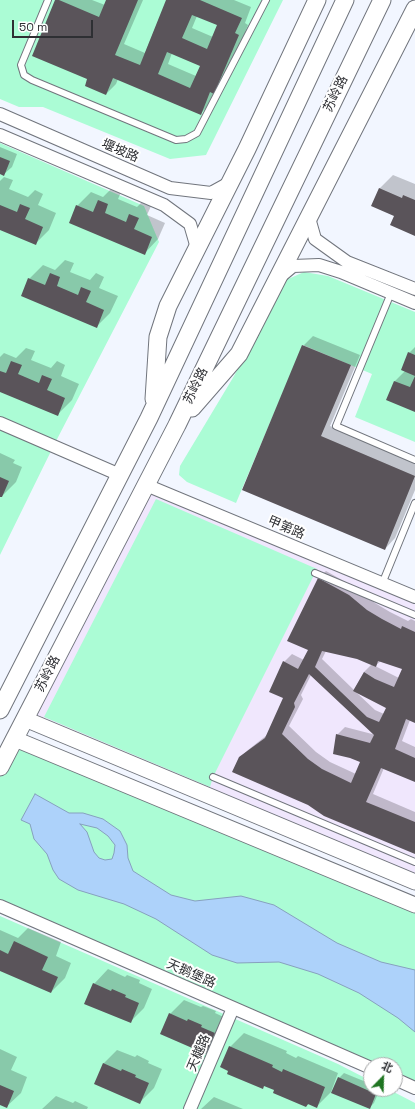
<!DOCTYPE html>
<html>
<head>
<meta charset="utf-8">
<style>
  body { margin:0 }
  #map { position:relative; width:415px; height:1109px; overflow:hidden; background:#f2f6ff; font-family:"Space Grotesk","Noto Sans SC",sans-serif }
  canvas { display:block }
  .north { position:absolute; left:363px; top:1057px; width:40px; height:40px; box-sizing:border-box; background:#fff; border:1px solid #abacad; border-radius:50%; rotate:23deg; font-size:11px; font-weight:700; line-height:16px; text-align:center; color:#2e2f33 }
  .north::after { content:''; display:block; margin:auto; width:14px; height:18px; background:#1f7521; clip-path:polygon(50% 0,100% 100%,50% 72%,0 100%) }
  .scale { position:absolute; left:12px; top:20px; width:81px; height:18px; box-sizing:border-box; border:2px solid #2e2f33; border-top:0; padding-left:5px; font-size:12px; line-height:14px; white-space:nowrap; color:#2e2f33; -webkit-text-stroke:3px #fff; paint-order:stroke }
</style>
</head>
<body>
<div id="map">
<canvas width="415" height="1109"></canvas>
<div class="north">北</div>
<div class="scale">50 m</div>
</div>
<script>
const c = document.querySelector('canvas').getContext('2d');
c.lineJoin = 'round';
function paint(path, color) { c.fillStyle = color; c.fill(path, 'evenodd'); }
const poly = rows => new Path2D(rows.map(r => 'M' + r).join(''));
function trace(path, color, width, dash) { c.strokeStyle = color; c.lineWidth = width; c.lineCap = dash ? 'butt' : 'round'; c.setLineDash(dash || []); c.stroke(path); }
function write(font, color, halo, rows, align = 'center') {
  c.font = font + ' "Space Grotesk","Noto Sans SC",sans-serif'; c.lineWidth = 4; c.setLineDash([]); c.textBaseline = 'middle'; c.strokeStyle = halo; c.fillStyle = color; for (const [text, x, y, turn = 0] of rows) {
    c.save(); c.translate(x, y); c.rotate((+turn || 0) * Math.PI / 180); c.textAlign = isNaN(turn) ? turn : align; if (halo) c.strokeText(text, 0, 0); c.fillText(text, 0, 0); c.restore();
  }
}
paint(poly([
  [146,485,415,597,415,882,25,719]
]), '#f0e7fd');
paint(poly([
  [0,0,283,0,206,155,170,159,43,107,19,107,0,99],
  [0,143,144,206,159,242,54,445,0,555],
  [304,272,328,276,415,312,415,442,355,417,372,374,303,345,236,503,187,482,179,475,180,466,234,376,278,291,286,280],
  [156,499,317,569,213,777,210,787,44,717],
  [15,739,415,905,415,1088,395,1079,395,1065,371,1065,0,906,0,767],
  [0,916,338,1064,371,1081,371,1089,388,1089,415,1103,415,1109,0,1109]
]), '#abfcd5');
const water = poly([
  [35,794,69,813,83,813,103,819,120,831,127,845,128,858,133,871,171,895,195,901,241,896,274,905,337,943,381,962,415,970,415,1032,398,1018,359,993,318,974,279,962,237,963,212,955,156,919,124,904,78,890,59,879,53,870,47,854,34,839,30,824,21,820,35,794],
  [80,824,97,828,108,836,115,845,114,853,112,859,105,860,99,858,94,852,87,832,80,824]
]);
paint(water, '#add2fa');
trace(water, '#87a1be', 1);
paint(poly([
  [56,0,92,0,105,5,107,0,143,0,124,44,145,53,167,0,234,0,251,7,245,23,248,25,224,83,210,104,200,114,118,79,116,84,106,94,89,79],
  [197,16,218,25,213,37,192,28],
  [172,53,201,65,196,76,168,64],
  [0,147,17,154,12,167,4,174,0,173],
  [393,175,415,184,415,235,395,215,379,189],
  [4,177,13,180,9,189,28,197,35,190,43,194,38,205,56,213,49,230,35,244,0,229,0,181],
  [113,187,122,190,118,199,137,207,144,200,152,204,147,215,165,223,158,239,144,254,77,206,91,192,103,197],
  [65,260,74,263,70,272,90,280,96,273,104,277,99,288,118,296,110,313,96,327,29,279,43,265,55,270],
  [313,336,360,355,330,426,415,462,415,490,395,538,385,549,243,489,303,346],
  [415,347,415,411,387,399,395,381,405,371,409,353],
  [26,348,35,351,31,360,51,368,57,361,65,365,61,376,79,384,72,400,57,415,0,391,0,357,4,353,16,358],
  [0,453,15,460,13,463,22,467,16,482,2,496,0,495],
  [326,571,356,588,375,603,390,612,408,621,411,619,415,621,415,722,410,720,402,741,415,747,415,781,384,768,373,794,415,812,415,853,240,758,248,750,267,735,285,698,284,662,292,654,304,660,309,649,318,578],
  [326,651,357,658,372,664,364,672,354,690,322,659],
  [381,661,404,668,399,678,375,666],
  [311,675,376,735,345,727,337,735,361,761,356,774,330,762,316,752,289,726,303,699,301,695],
  [356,692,387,707,384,714,375,710],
  [28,928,61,942,56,956,71,963,65,978,51,992,0,970,0,930,18,938],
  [108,969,125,977,127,975,140,980,139,983,152,989,144,1008,130,1022,94,984],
  [184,1000,201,1007,203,1006,216,1011,215,1013,228,1019,220,1038,206,1052,170,1014],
  [244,1033,287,1051,286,1053,296,1058,298,1056,338,1073,331,1092,333,1092,339,1078,344,1073,371,1084,371,1089,380,1089,374,1103,369,1108,331,1092,316,1107,309,1104,306,1106,275,1090,230,1047],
  [0,1049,17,1057,11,1070,27,1077,21,1093,6,1107,0,1104],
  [117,1050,135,1057,137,1055,149,1061,148,1063,162,1069,154,1088,140,1102,103,1064],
  [56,1096,73,1103,75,1101,88,1107,87,1109,42,1109],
  [214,1097,243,1109,201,1109]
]), '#0003');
paint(poly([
  [55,0,59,0,99,17,106,0,138,0,115,55,140,65,166,0,200,0,242,18,235,33,239,35,214,94,210,92,201,115,113,78,106,95,85,86,87,79,32,56],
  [192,15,217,25,207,49,182,38],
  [167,52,200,66,190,88,158,74],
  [0,157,10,161,4,176,0,174],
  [379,188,402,198,403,195,415,200,415,236,390,225,394,216,371,206],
  [98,200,108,204,105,213,126,222,129,214,139,218,134,229,152,237,145,255,69,223,76,205,93,212],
  [20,204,30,208,25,219,43,227,36,245,0,230,0,205,17,212],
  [50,273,60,277,57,286,78,295,81,287,91,291,86,302,104,310,97,328,21,296,28,278,45,285],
  [302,345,351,365,321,436,415,476,385,550,242,490],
  [408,352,415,355,415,412,386,400,394,381,410,387,415,376,401,370],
  [11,361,22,365,18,374,39,383,42,375,52,379,47,390,65,398,58,416,0,392,0,371,6,373],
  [0,477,9,481,2,497,0,497],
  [318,578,349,595,367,610,382,619,401,629,402,626,415,632,415,723,406,719,395,749,415,758,415,782,381,768,366,802,415,822,415,854,324,816,308,805,232,772,239,757,265,738,283,698,269,692,283,661,298,669,308,650,287,641],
  [322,651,357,659,376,667,378,661,402,669,394,687,375,679,364,672,353,691,386,708,379,722,367,717,315,667],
  [309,674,374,735,370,743,336,734,333,754,350,758,360,762,351,783,322,769,308,759,282,734,295,707,294,703],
  [14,941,48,957,42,970,58,977,51,993,0,971,0,950,8,954],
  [93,983,111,991,112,989,126,995,125,997,139,1003,131,1023,84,1004],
  [169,1013,187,1021,188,1019,202,1025,201,1027,215,1033,206,1054,160,1034],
  [229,1046,273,1065,272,1067,282,1072,283,1069,325,1087,317,1108,308,1104,306,1107,273,1093,274,1090,264,1086,263,1089,227,1074,228,1071,220,1067],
  [103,1063,121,1071,122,1069,136,1075,135,1077,149,1083,140,1104,94,1084],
  [338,1077,376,1094,370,1109,331,1093],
  [0,1085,14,1091,7,1108,0,1105]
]), '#5a545a');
const service = poly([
  [48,0,21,65,24,75,32,80,176,140,186,139,197,133,266,0],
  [391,293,336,426,415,460],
  [315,573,415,615],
  [382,584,415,503],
  [213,777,415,862]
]);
const minor = poly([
  [0,114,170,188,211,193,231,182],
  [0,135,164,205,190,224,197,248],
  [309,218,315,239,347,262,415,289],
  [281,276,293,266,319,265,341,272,415,303],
  [0,423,120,475],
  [146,485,415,597],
  [0,906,371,1068],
  [395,1079,415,1088],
  [190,1109,233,1008]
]);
const tertiary = poly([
  [25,719,415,882],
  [15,739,415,905]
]);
const secondary = poly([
  [154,399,158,337,168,306,247,149,317,0],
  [192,408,239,354,415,9],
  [0,710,149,418,345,0],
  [0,767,177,425,382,0]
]);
trace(service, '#71757d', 8);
trace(minor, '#71757d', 14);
trace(tertiary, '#71757d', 17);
trace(secondary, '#71757d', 19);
trace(service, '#fff', 6);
trace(minor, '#fff', 12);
trace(tertiary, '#fff', 15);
trace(secondary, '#fff', 17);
write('13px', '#2e2f33', '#fff', [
  ["苏岭路",336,94,-64],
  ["堰坡路",120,151,23],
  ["苏岭路",196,386,-64],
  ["甲第路",286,528,23],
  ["苏岭路",48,674,-63],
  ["天鹅堡路",191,974,24],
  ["天樾路",199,1053,-67]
]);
</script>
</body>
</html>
